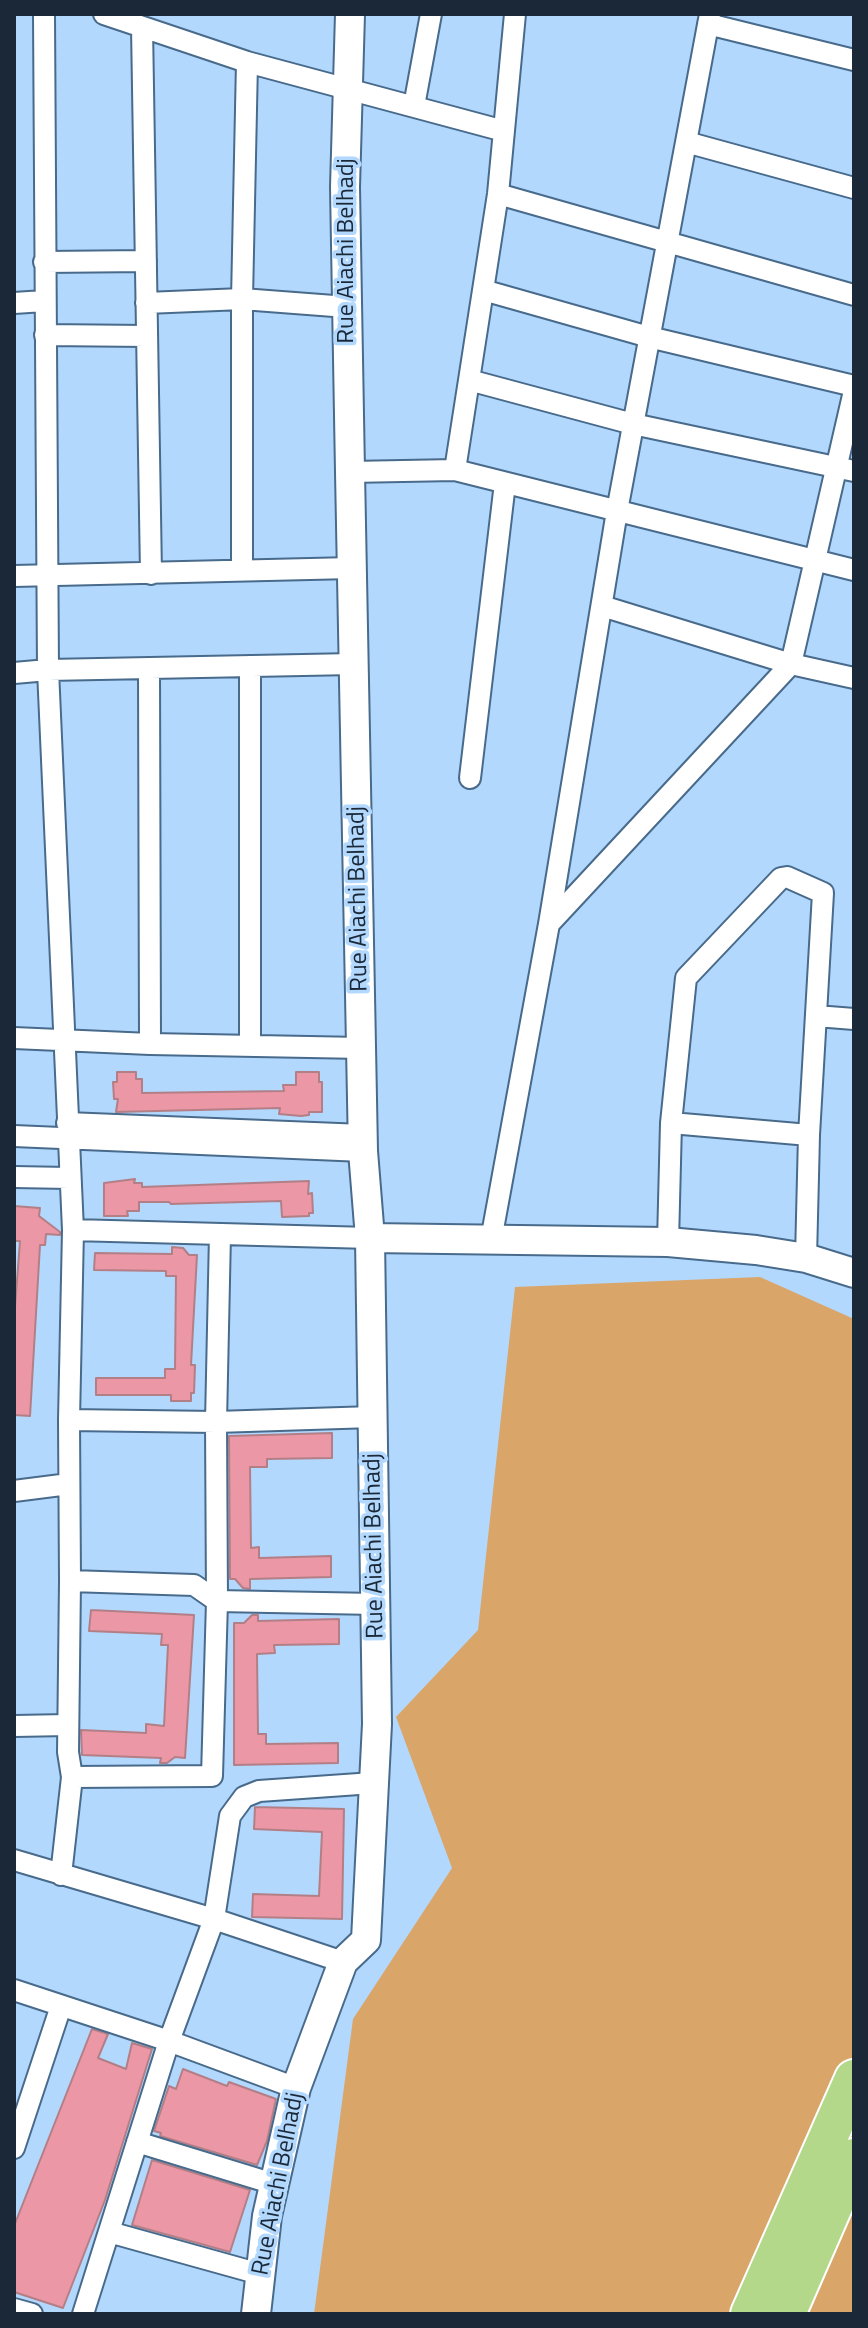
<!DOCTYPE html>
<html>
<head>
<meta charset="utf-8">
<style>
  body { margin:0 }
  #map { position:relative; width:868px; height:2328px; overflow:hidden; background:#b3d8fe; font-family:"Titillium Web",sans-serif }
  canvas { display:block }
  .frame { position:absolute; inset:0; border:16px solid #1a2837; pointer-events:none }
</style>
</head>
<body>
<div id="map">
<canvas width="868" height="2328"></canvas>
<div class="frame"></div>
</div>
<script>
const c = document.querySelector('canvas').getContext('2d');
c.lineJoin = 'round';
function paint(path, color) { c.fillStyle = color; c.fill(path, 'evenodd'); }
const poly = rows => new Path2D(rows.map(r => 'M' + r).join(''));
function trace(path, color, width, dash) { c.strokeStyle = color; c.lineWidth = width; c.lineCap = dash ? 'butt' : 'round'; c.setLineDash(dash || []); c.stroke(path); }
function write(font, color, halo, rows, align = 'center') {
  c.font = font + ' "Titillium Web",sans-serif'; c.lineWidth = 7; c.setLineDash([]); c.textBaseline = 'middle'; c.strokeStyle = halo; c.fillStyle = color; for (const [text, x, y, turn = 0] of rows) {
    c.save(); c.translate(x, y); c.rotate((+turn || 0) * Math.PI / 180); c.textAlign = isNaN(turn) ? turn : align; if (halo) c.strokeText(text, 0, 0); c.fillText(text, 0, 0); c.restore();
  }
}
paint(poly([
  [760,1277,854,1319,854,2314,314,2314,353,2019,452,1868,396,1717,478,1630,515,1287]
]), '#d9a569');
const building = poly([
  [117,1072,136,1072,136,1079,142,1079,142,1093,284,1091,283,1085,296,1085,296,1072,319,1072,319,1082,322,1082,322,1112,309,1112,309,1115,301,1116,279,1114,280,1108,116,1112,118,1099,114,1099,113,1082,117,1082,117,1072],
  [135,1179,134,1183,142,1183,142,1187,309,1181,308,1194,312,1193,313,1213,309,1213,309,1216,282,1217,281,1201,171,1204,169,1202,139,1202,139,1211,127,1211,128,1216,104,1216,104,1183,135,1179],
  [14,1206,40,1208,39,1216,60,1232,60,1235,46,1234,45,1245,40,1245,30,1416,14,1415,14,1320,20,1241,14,1241,14,1206],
  [172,1247,183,1248,189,1255,197,1255,191,1365,195,1365,194,1393,191,1393,191,1401,171,1401,171,1395,96,1395,96,1378,165,1378,165,1369,175,1369,176,1276,166,1276,166,1271,94,1270,95,1253,172,1254,172,1247],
  [332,1433,332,1458,267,1459,267,1467,250,1467,251,1548,259,1547,259,1558,331,1556,331,1577,250,1579,250,1589,243,1588,235,1579,230,1579,229,1436,332,1433],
  [91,1610,194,1615,185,1758,175,1757,167,1763,160,1763,161,1758,82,1755,81,1730,146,1733,146,1724,164,1726,168,1645,161,1645,162,1634,89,1631,91,1610],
  [252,1615,258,1615,258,1621,339,1619,339,1644,274,1645,275,1653,257,1654,258,1734,266,1734,266,1744,338,1743,338,1763,234,1765,234,1623,244,1623,252,1615],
  [255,1807,344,1809,342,1919,252,1917,253,1894,319,1896,322,1832,254,1829,255,1807],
  [92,2029,108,2034,98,2058,126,2069,132,2043,152,2049,105,2200,63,2308,14,2292,14,2226,92,2029],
  [183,2069,227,2086,229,2082,276,2099,267,2141,257,2165,160,2136,161,2133,154,2131,169,2086,176,2089,183,2069],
  [152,2160,250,2190,230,2252,132,2225,152,2160]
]);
paint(building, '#eb97a5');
trace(building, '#b37f86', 2);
const street = poly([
  [44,14,48,670,73,1230,69,1420,70,1581,68,1752,72,1777,61,1875],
  [104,14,247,62,504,131],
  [708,24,854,60],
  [142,27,151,574],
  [414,106,431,14],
  [686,142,854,188],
  [498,194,854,295],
  [44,262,146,261],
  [483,290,649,337,854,386],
  [14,303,44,301],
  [146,303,242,299,347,307],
  [45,335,147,336],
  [469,380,633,424,854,471],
  [455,470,498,194,515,14],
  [350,472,455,470,854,570],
  [242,569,242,299,247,62],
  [14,576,352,568],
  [602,606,791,664,854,678],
  [250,666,250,1046],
  [149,668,150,1044],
  [14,673,48,670,354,664],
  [470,778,505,483],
  [549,924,791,664,854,391],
  [816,1016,854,1019],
  [14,1038,150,1044,362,1048],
  [67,1123,363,1135],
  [671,1123,809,1135],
  [14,1136,363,1151],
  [14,1177,69,1178],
  [73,1230,370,1238],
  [220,1234,216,1422,373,1417],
  [491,1240,549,924,617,511,710,14],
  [668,1242,671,1123,686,978,781,878,787,877,823,893,809,1135,806,1258],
  [69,1420,216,1422,217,1601,194,1585,70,1581],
  [14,1491,69,1484],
  [14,1726,68,1725],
  [72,1777,212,1776,217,1601,376,1604],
  [14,1860,214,1919,343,1962],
  [14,1990,169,2041,296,2088],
  [137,2142,274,2184],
  [14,2148,61,2006],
  [109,2232,260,2274],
  [14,2309,32,2314],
  [83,2314,169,2041,214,1919,230,1816,244,1797,259,1791,373,1783]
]);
const secondary = poly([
  [370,1238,668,1242,756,1250,806,1258,854,1273],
  [256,2314,267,2216,296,2088,343,1962,366,1940,377,1724,370,1238,363,1151,350,472,345,187,350,14]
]);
const highway = poly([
  [750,2314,854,2079],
  [786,2314,854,2158]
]);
trace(street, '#486a8b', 24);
trace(secondary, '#486a8b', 32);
trace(highway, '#fff', 42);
trace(street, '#fff', 20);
trace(secondary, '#fff', 28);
trace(highway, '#b4d88a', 38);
write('24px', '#1a2837', '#b3d8fe', [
  ["Rue Aiachi Belhadj",347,251,-90],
  ["Rue Aiachi Belhadj",359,899,-91],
  ["Rue Aiachi Belhadj",375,1546,-91],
  ["Rue Aiachi Belhadj",279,2184,-79]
]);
</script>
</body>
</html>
